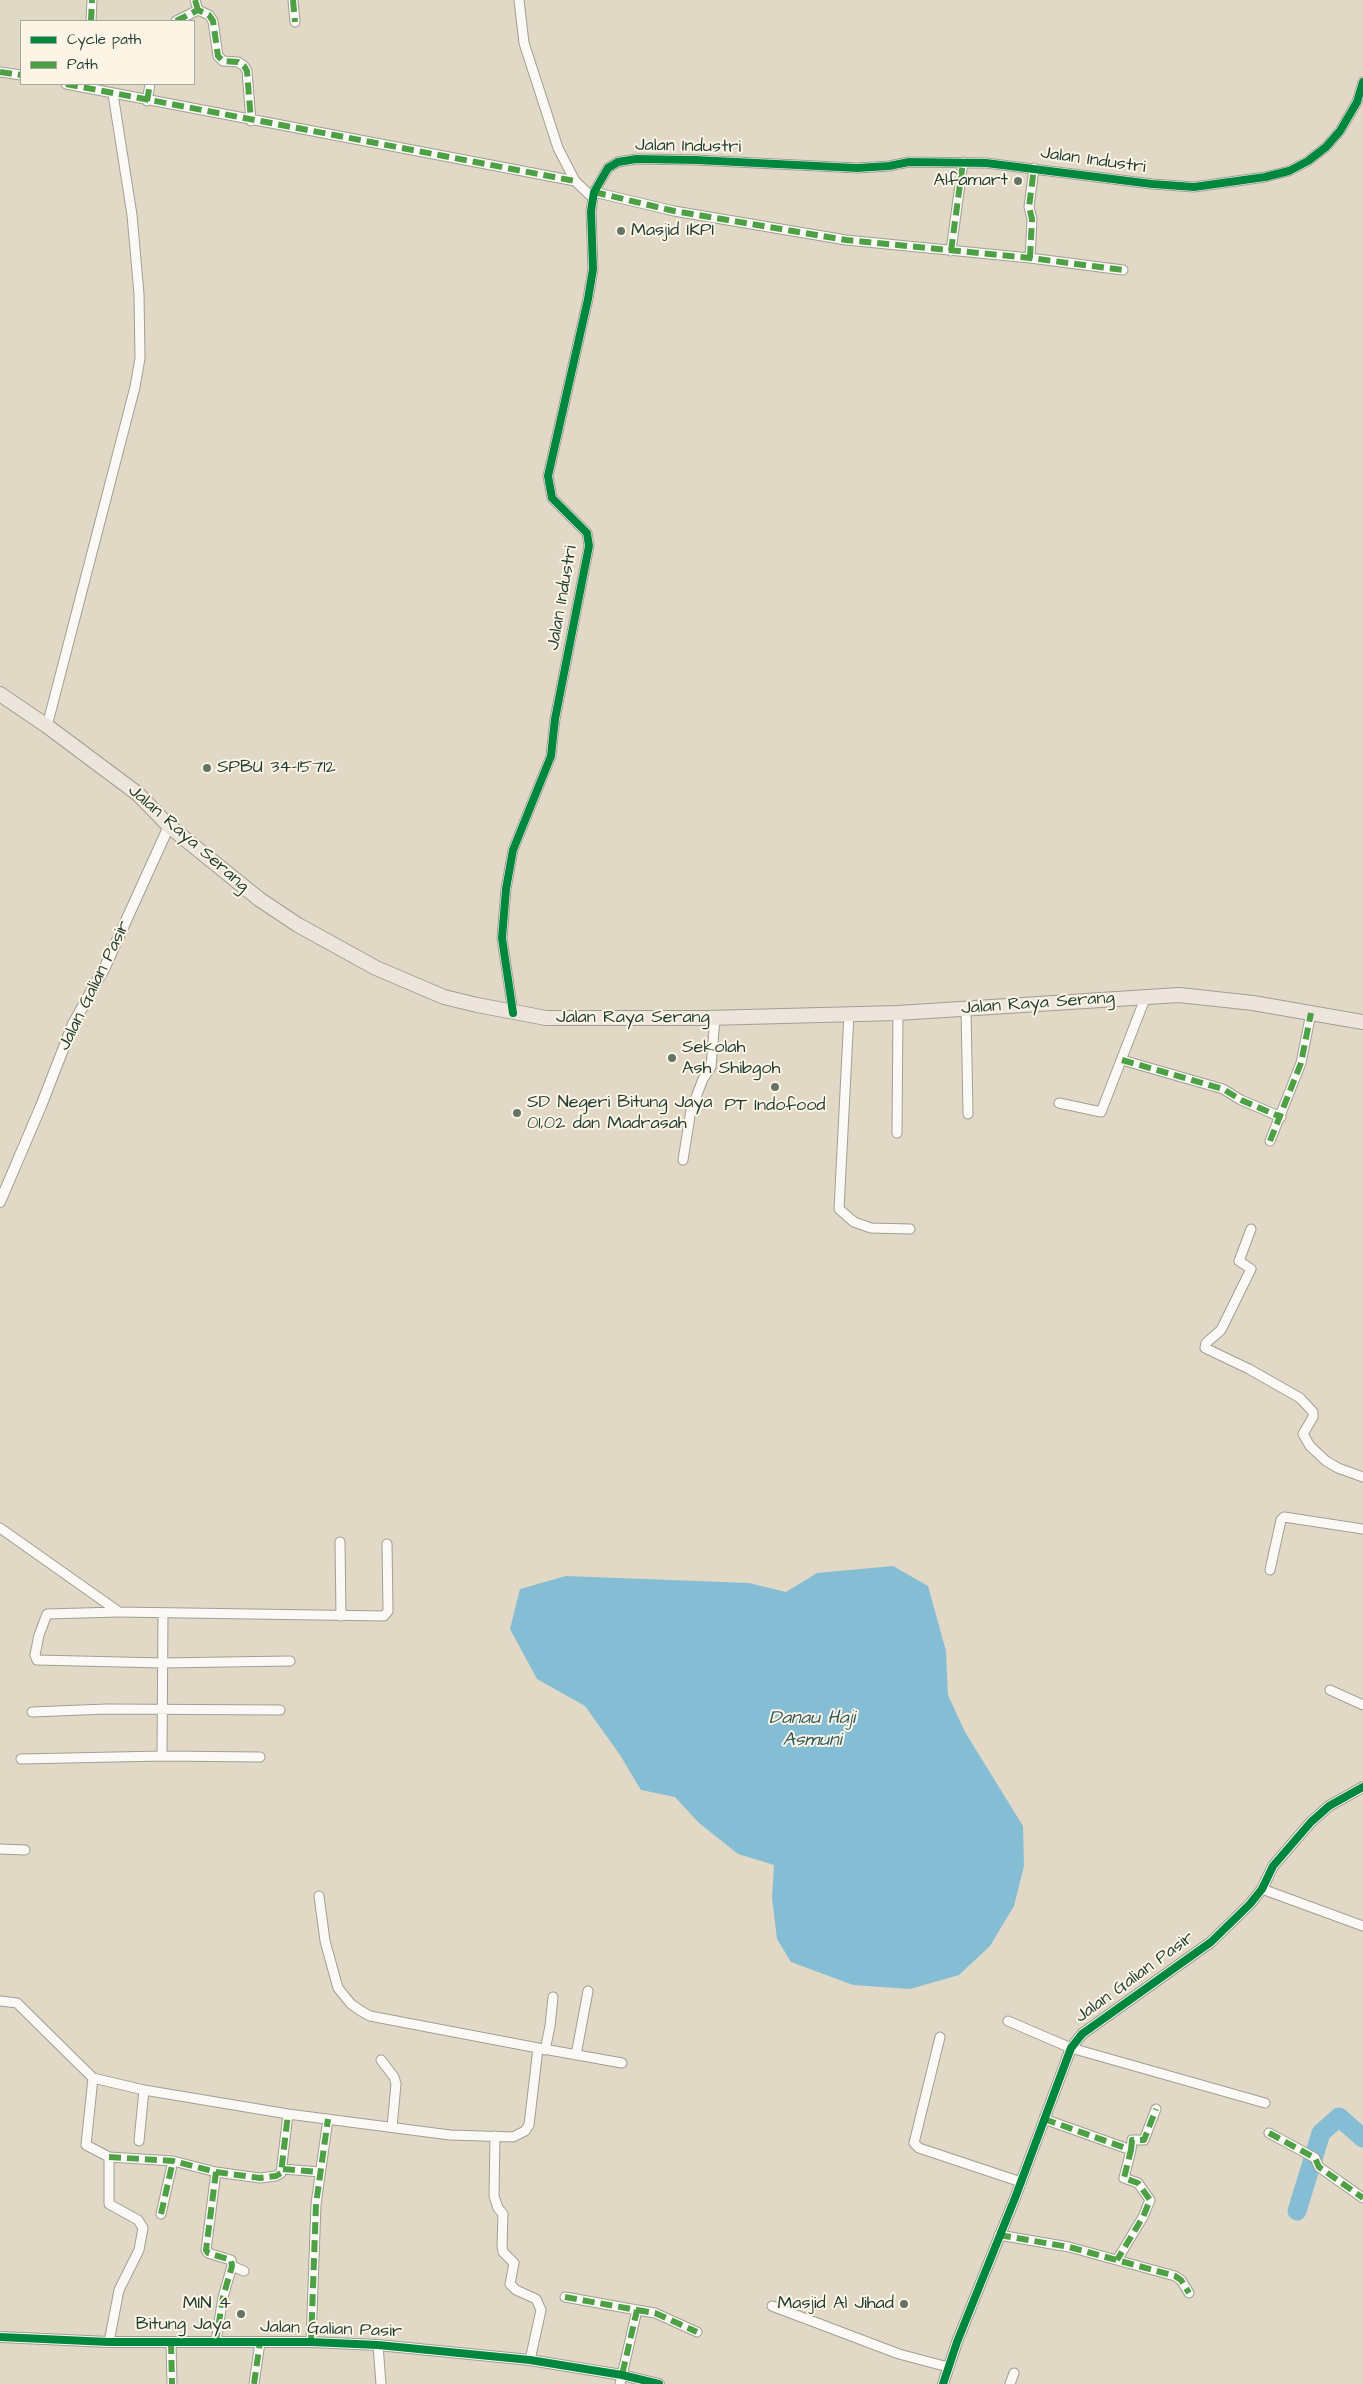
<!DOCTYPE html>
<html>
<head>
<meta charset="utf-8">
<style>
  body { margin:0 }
  #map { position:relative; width:1363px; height:2384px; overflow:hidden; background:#e1d9c6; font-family:"Architects Daughter",sans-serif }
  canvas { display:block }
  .legend { position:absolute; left:20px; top:20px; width:175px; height:65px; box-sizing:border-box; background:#fcf5e5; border:1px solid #a4ab9e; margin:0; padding:6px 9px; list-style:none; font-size:15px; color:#1f3d34 }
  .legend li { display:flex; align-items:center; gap:10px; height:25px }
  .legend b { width:25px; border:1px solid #a4ab9e }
</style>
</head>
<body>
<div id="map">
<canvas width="1363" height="2384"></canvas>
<ul class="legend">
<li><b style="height:6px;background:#00873e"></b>Cycle path</li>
<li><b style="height:6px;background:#4da043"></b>Path</li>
</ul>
</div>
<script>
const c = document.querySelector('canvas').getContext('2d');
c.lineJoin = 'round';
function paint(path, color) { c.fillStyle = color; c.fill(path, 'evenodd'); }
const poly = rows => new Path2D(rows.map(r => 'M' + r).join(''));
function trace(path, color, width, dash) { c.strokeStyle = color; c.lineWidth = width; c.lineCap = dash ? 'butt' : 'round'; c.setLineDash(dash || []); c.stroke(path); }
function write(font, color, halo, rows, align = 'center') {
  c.font = font + ' "Architects Daughter",sans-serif'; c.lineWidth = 4; c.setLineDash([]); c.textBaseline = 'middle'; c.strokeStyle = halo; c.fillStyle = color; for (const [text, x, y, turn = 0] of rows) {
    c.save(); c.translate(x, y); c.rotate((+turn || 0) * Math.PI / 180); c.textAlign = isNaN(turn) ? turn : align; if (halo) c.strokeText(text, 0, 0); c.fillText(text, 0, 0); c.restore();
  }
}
paint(poly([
  [893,1566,928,1586,946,1651,948,1695,965,1732,1023,1826,1024,1866,1014,1906,990,1946,959,1975,910,1989,853,1985,791,1962,777,1939,772,1898,774,1865,738,1854,699,1823,675,1797,641,1790,620,1755,585,1706,537,1679,510,1629,520,1589,566,1576,749,1583,786,1592,817,1573]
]), '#85bed4');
trace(poly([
  [1297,2211,1321,2133,1339,2117,1363,2138]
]), '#85bed4', 19);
const minor = poly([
  [195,0,198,10],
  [293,0,295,22],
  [519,0,524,43,558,148,575,181,593,198],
  [91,21,92,0],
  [176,21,198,10,209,15,213,21,218,56,223,61,238,62,244,66,247,71,251,121],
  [0,72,21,75],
  [66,84,575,181],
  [147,101,150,84],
  [594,192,674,211,846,240,1030,258,1123,270],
  [951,251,963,162],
  [1030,258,1032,219,1029,207,1034,168],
  [47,726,135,387,140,358,139,294,132,215,113,94],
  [966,1009,968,1114],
  [513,1013,502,938,506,889,513,850,551,756,555,719,589,546,587,533,552,498,548,476,588,299,593,269,591,211,594,192,608,168,618,162,636,159,696,160,857,168,889,166,909,162,986,163,1152,184,1194,187,1265,177,1289,171,1308,161,1326,147,1340,131,1357,102,1363,82],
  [849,1014,839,1209,854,1222,871,1228,910,1229],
  [1122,1060,1223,1089,1241,1100,1281,1117],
  [1059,1103,1101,1112,1146,996],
  [897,1133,898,1013],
  [1270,1141,1301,1063,1311,1013],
  [683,1160,691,1110,703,1079,711,1067,715,1018],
  [1251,1229,1239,1261,1251,1269,1221,1330,1206,1343,1205,1348,1249,1369,1300,1398,1313,1412,1313,1417,1303,1434,1310,1446,1326,1461,1338,1468,1363,1477],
  [0,1528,119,1612,384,1616,388,1611,387,1544],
  [340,1542,341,1616],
  [1270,1570,1281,1520,1284,1517,1363,1529],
  [118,1612,47,1614,39,1635,35,1655,37,1660,162,1663,290,1661],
  [1330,1690,1363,1705],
  [32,1712,107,1709,280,1710],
  [162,1756,163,1613],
  [21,1759,162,1756,260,1757],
  [0,1849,25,1850],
  [1262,1889,1363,1926],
  [319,1896,325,1941,338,1988,351,2004,361,2011,370,2016,538,2048],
  [0,2001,17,2003,93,2078,86,2145,109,2157,109,2204,138,2220,143,2228,139,2250,119,2290,109,2342],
  [1008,2021,1071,2048,1265,2103],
  [940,2037,914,2143,919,2148,1021,2182],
  [545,2050,550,2026,553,1997],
  [576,2055,588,1991],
  [381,2060,394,2077,396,2084,392,2127],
  [93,2078,144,2090,288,2114,450,2135,513,2137,525,2131,529,2125,538,2048,622,2063],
  [1044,2119,1131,2150,1124,2178,1138,2183,1150,2200,1143,2217,1117,2260],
  [1269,2133,1315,2158,1319,2167,1363,2198],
  [495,2136,494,2196,498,2208,503,2214,502,2246,503,2252,514,2263,510,2284,516,2290,536,2299,541,2310,530,2360],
  [139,2141,144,2090],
  [1131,2150,1132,2140,1144,2140,1156,2109],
  [109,2157,173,2161,216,2172,206,2250,208,2253,231,2260,232,2266,223,2297,216,2341],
  [283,2169,320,2172],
  [216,2172,260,2178,276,2176,281,2173,288,2114],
  [161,2214,173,2161],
  [999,2235,1069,2247,1175,2276,1181,2280,1189,2293],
  [232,2266,244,2271],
  [565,2297,637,2310,620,2384],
  [772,2306,899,2354,948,2367],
  [637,2310,655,2313,697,2332],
  [171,2342,172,2384],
  [311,2342,316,2204,328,2119],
  [378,2345,381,2384],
  [254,2384,260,2342],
  [1010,2384,1014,2373]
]);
const tertiary = poly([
  [0,1202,41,1106,73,1024,105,967,169,826],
  [0,2337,109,2342,311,2342,378,2345,530,2360,622,2375,659,2384],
  [943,2384,957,2342,1015,2198,1071,2048,1082,2034,1211,1942,1250,1904,1262,1889,1273,1866,1311,1822,1329,1806,1363,1787]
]);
const trunk = poly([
  [0,694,47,726,138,794,169,826,259,899,298,925,376,968,444,997,477,1005,546,1018,707,1018,898,1013,1179,995,1253,1003,1363,1022]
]);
trace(minor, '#a09f93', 11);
trace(tertiary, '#a09f93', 12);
trace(trunk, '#a09f93', 16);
trace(minor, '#faf9f6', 9);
trace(tertiary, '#faf9f6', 10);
trace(trunk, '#ede4db', 14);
trace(poly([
  [195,0,198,10],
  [293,0,295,22],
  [91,21,92,0],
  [176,21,198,10,209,15,213,21,218,56,223,61,238,62,244,66,247,71,251,121],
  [0,72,21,75],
  [66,84,575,181],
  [147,101,150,84],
  [594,192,674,211,846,240,1030,258,1123,270],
  [951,251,963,162],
  [1030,258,1032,219,1029,207,1034,168],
  [1122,1060,1223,1089,1241,1100,1281,1117],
  [1270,1141,1301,1063,1311,1013],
  [1044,2119,1131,2150,1124,2178,1138,2183,1150,2200,1143,2217,1117,2260],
  [1269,2133,1315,2158,1319,2167,1363,2198],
  [1131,2150,1132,2140,1144,2140,1156,2109],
  [109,2157,173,2161,216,2172,206,2250,208,2253,231,2260,232,2266,223,2297,216,2341],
  [283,2169,320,2172],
  [216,2172,260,2178,276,2176,281,2173,288,2114],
  [161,2214,173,2161],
  [999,2235,1069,2247,1175,2276,1181,2280,1189,2293],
  [565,2297,637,2310,622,2375],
  [637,2310,655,2313,697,2332],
  [171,2342,172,2384],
  [311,2342,316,2204,328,2119],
  [254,2384,260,2342]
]), '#4da043', 6, [12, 6]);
trace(poly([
  [513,1013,502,938,506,889,513,850,551,756,555,719,589,546,587,533,552,498,548,476,588,299,593,269,591,211,594,192,608,168,618,162,636,159,696,160,857,168,889,166,909,162,986,163,1152,184,1194,187,1265,177,1289,171,1308,161,1326,147,1340,131,1357,102,1363,82],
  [0,2337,109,2342,311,2342,378,2345,530,2360,622,2375,659,2384],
  [943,2384,957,2342,1015,2198,1071,2048,1082,2034,1211,1942,1250,1904,1262,1889,1273,1866,1311,1822,1329,1806,1363,1787]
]), '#00873e', 8);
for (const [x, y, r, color] of [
  [1018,181,5,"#637467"],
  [621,231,5,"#637467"],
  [207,768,5,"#637467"],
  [672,1058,5,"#637467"],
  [775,1087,5,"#637467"],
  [517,1113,5,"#637467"],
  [904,2304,5,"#637467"],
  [241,2314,5,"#637467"]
]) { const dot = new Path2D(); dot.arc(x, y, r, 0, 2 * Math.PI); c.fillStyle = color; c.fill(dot); trace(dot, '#fcf5e5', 2); }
write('18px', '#1f3d34', '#fcf5e5', [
  ["Jalan Industri",688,147,1],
  ["Jalan Industri",1093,161,8],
  ["Jalan Industri",563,598,-80],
  ["Jalan Raya Serang",188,839,41],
  ["Jalan Galian Pasir",95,986,-64],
  ["Jalan Raya Serang",1038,1004,-4],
  ["Jalan Raya Serang",633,1018],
  ["Jalan Galian Pasir",1135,1978,-36],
  ["Jalan Galian Pasir",331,2330,2]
]);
write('18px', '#1f3d34', '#fcf5e5', [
  ["Alfamart",1008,181,"right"],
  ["Masjid IKPI",631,231],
  ["SPBU 34-15712",217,768],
  ["Sekolah",682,1048],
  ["Ash Shibgoh",682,1069],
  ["SD Negeri Bitung Jaya",527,1103],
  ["01,02 dan Madrasah",527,1124],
  ["PT Indofood",775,1106,"center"],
  ["MIN 4",231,2304,"right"],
  ["Bitung Jaya",231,2325,"right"],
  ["Masjid Al Jihad",894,2304,"right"]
], 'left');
write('italic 19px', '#2f5a5e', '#fcf5e5', [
  ["Danau Haji",812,1719],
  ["Asmuni",812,1741]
]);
</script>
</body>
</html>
